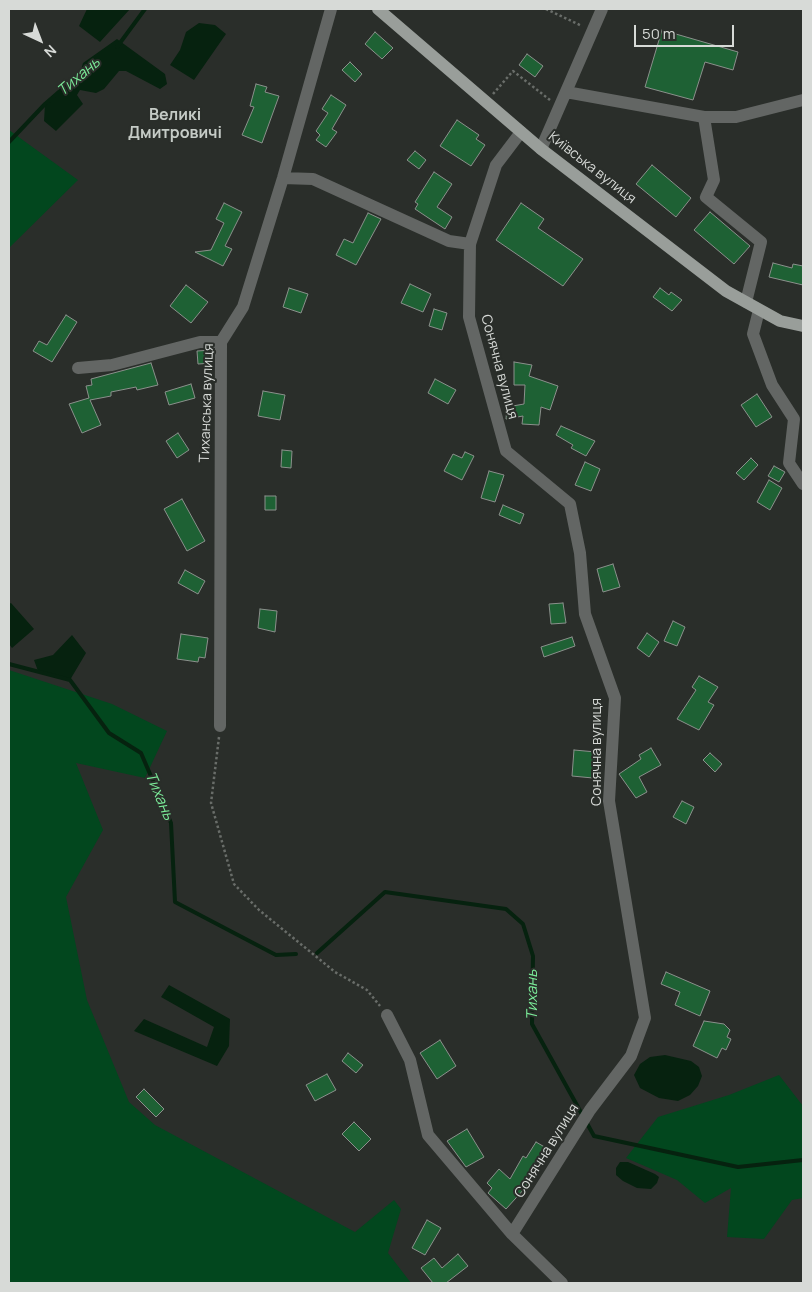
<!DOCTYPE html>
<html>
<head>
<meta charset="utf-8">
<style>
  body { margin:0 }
  #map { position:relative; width:812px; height:1292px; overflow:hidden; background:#2a2e2a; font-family:Manrope,sans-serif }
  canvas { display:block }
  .frame { position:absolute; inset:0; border:10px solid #d7dad7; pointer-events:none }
  .north { position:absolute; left:15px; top:15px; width:50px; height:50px; -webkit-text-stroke:4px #2a2e2a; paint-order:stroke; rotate:137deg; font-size:14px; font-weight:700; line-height:20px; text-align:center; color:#d7dad7 }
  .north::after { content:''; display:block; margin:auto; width:18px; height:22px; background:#d7dad7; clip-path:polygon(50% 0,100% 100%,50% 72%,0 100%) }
  .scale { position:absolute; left:634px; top:25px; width:100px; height:22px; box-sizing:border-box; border:2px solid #d7dad7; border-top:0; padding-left:6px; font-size:15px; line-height:18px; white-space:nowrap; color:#d7dad7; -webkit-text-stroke:4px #2a2e2a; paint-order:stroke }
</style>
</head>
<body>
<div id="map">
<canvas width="812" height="1292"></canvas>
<div class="frame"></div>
<div class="north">N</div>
<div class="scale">50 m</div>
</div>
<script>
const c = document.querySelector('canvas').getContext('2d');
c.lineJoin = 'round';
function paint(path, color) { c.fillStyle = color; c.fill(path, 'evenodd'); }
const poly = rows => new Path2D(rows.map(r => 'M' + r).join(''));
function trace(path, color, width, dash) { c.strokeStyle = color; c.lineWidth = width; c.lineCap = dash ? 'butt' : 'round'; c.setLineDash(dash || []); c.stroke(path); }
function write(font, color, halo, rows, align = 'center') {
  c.font = font + ' Manrope,sans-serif'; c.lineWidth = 4; c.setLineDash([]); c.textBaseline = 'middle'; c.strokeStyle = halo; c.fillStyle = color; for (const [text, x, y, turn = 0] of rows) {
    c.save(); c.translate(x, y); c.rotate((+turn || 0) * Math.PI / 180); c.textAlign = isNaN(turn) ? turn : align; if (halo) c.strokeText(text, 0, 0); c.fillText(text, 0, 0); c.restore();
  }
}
paint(poly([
  [9,130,78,180,9,248],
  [9,670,112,704,167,731,145,778,76,763,103,830,66,897,87,1000,129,1102,155,1125,355,1232,394,1200,401,1209,388,1253,411,1283,9,1283],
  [779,1075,803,1106,803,1198,792,1200,764,1239,727,1237,731,1188,705,1203,677,1180,626,1158,658,1117,729,1095]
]), '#02471e');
paint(poly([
  [87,9,130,9,100,42,79,26],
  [199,23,215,25,226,34,194,80,170,65,180,50,186,32],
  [117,39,165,74,167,84,160,89,126,71,119,71,104,89,96,93,80,90,77,95,83,104,56,131,44,121,45,104,80,73,83,63],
  [11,603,34,629,12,648,9,644,9,604],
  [72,635,86,653,70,680,38,671,34,660,53,655],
  [169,985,230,1019,229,1046,217,1066,134,1031,144,1019,207,1047,214,1027,161,997],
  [665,1055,691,1061,699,1067,702,1076,698,1086,690,1095,678,1101,659,1098,640,1088,634,1075,640,1064,650,1057],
  [620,1162,628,1162,655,1174,659,1177,657,1183,651,1189,637,1188,623,1181,616,1175,616,1168]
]), '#06220f');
trace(poly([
  [117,47,145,9],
  [9,142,45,104,83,71],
  [9,664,70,680,109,733,141,753,171,823,175,902,276,955,296,954],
  [317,953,385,892,506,909,523,924,533,956,532,1024,594,1136,738,1167,803,1160]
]), '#06220f', 4);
const building = poly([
  [662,30,738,52,733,70,705,62,693,100,645,87,662,30],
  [375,32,393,48,382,59,365,44,375,32],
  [527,54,543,66,535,77,519,65,527,54],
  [350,62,362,74,355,82,342,70,350,62],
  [256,84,267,87,265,92,279,96,262,143,242,135,254,107,250,106,256,84],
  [331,95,346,105,332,129,337,132,326,147,316,140,320,135,316,131,328,113,322,109,331,95],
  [457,120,479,135,476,139,485,145,471,166,440,146,457,120],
  [415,151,426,160,419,169,407,160,415,151],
  [652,165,691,198,676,217,636,184,652,165],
  [434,172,452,184,437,207,452,217,445,229,415,209,418,204,415,202,434,172],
  [224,203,242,212,225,246,232,249,223,266,195,252,211,250,224,223,216,219,224,203],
  [521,203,544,219,538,228,583,259,563,286,496,240,521,203],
  [710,212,750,246,734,264,694,230,710,212],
  [368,213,381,219,356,265,336,255,344,239,353,243,368,213],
  [773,263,792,268,793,264,803,266,803,285,769,277,773,263],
  [410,284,431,294,423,312,401,303,410,284],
  [186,285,208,302,191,323,170,306,186,285],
  [289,288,308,294,301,313,283,307,289,288],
  [660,288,669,295,671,292,682,300,672,311,653,297,660,288],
  [434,309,447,313,442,330,429,326,434,309],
  [66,315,77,322,52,362,33,351,39,341,47,345,66,315],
  [212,350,213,363,198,364,197,351,212,350],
  [514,362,532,365,529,376,558,386,550,410,541,407,539,425,522,424,523,416,506,419,507,407,524,404,525,385,514,385,514,362],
  [151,363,158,385,137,390,136,387,111,392,111,396,90,400,101,425,82,433,69,404,89,398,86,386,92,385,91,379,151,363],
  [435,379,456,390,448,404,428,393,435,379],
  [191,384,195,398,169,405,165,392,191,384],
  [263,391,285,395,280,420,258,416,263,391],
  [757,394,772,417,756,427,741,405,757,394],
  [561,426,595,441,586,456,571,448,573,445,556,435,561,426],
  [178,433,189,450,177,458,166,441,178,433],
  [282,450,292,451,291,468,281,467,282,450],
  [465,452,474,456,462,480,444,471,453,454,462,458,465,452],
  [751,458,758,465,744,480,736,473,751,458],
  [585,462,600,469,591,491,575,485,585,462],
  [774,466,785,472,779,482,768,476,774,466],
  [489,471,504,475,495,502,481,498,489,471],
  [769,480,782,488,770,510,757,502,769,480],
  [265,496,276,496,276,510,265,510,265,496],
  [182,499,205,541,187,551,164,509,182,499],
  [503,505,524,514,520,524,499,515,503,505],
  [613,564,620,587,603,592,597,569,613,564],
  [185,570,205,581,198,594,178,583,185,570],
  [563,603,566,623,551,624,549,604,563,603],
  [260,609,277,611,275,632,258,628,260,609],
  [673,621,685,627,677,646,664,641,673,621],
  [647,633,659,642,649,657,637,648,647,633],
  [181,634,208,638,205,658,199,657,198,662,177,659,181,634],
  [572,637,575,646,544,657,541,647,572,637],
  [699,676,718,687,708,702,714,705,699,730,677,719,696,690,692,687,699,676],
  [651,748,661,765,639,777,647,792,636,798,619,774,641,759,639,755,651,748],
  [574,750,596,752,593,778,572,776,574,750],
  [710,753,722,764,715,772,703,760,710,753],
  [682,801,694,807,686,824,673,817,682,801],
  [666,972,710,991,700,1016,675,1005,680,992,661,984,666,972],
  [704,1021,724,1024,730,1030,727,1037,731,1039,726,1050,722,1048,717,1058,693,1046,704,1021],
  [440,1040,456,1066,437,1079,420,1053,440,1040],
  [348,1053,363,1065,356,1073,342,1061,348,1053],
  [327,1074,336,1090,315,1101,306,1085,327,1074],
  [144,1089,164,1109,156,1117,136,1097,144,1089],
  [354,1122,371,1139,359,1151,342,1134,354,1122],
  [467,1129,484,1157,466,1167,447,1141,467,1129],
  [536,1142,548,1149,525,1188,506,1209,488,1193,492,1188,487,1183,499,1169,510,1179,523,1156,526,1158,536,1142],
  [427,1220,441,1228,425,1255,412,1248,427,1220],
  [458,1254,468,1266,446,1283,433,1283,421,1268,434,1258,442,1268,458,1254]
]);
paint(building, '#1e6134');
trace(building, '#8b908c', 1);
trace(poly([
  [546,9,582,26],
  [493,94,513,71,550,100],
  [219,737,211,803,234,884,259,910,335,972,367,990,380,1006]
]), '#696d69', 2.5, [2.5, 2.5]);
trace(poly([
  [566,92,704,117,736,117,803,100],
  [704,117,714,180,706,197,761,242,746,302],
  [541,149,602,9],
  [283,178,313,179,449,241,470,244],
  [759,310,753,334,772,385,794,419,789,463,803,484],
  [78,368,112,365,200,342,221,342],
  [220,726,221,342,243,307,283,178,331,9],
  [387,1015,410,1060,428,1135,512,1234,562,1283],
  [512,1234,590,1110,631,1056,645,1018,609,801,615,698,585,614,580,553,570,504,506,451,469,317,470,244,496,165,521,132]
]), '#636664', 12);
trace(poly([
  [378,9,541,149,726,291,780,321,803,326]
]), '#999e9a', 12);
write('14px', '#d7dad7', '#2a2e2a', [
  ["Київська вулиця",592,168,38],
  ["Сонячна вулиця",499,367,75],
  ["Тиханська вулиця",207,403,-88],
  ["Сонячна вулиця",597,752,-90],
  ["Сонячна вулиця",547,1151,-58]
]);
write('italic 15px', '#7beb99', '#2a2e2a', [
  ["Тихань",79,77,-40],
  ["Тихань",159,796,67],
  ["Тихань",533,995,-90]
]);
write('bold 16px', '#c5cbc6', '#2a2e2a', [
  ["Великі",175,116],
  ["Дмитровичі",175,134]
]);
</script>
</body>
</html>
